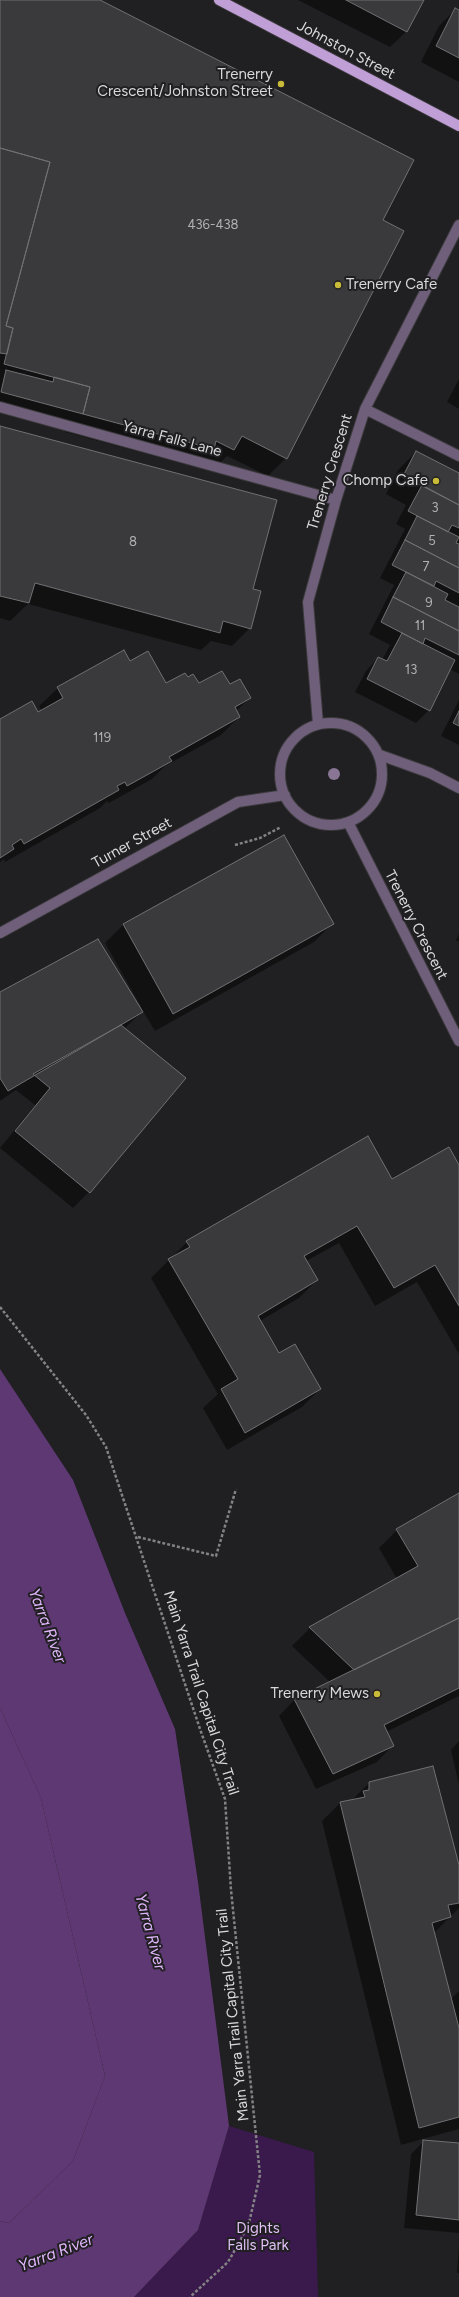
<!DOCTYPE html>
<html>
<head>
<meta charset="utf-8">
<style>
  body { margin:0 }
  canvas { display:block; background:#201f21 }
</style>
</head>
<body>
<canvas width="459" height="2297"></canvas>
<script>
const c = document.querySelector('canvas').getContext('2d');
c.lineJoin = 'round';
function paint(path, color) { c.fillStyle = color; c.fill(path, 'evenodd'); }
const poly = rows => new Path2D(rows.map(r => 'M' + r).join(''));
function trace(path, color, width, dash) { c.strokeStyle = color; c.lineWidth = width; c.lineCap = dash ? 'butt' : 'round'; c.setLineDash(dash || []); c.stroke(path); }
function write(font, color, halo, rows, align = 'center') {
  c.font = font + ' Figtree,sans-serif'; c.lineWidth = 4; c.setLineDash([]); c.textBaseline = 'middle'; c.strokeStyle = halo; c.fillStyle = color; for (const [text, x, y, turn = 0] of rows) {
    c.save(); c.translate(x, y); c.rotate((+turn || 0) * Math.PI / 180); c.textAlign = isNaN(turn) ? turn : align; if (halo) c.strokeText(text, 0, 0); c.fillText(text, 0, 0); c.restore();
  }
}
paint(poly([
  [229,2126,314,2152,318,2297,134,2297,198,2230]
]), '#3a194c');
paint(poly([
  [0,1708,41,1798,105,2076,73,2161,9,2223,0,2221]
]), '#5f3974');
paint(poly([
  [0,1369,73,1480,125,1613,175,1729,198,1882,229,2126,198,2230,134,2297,0,2297,0,2221,9,2223,73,2161,105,2076,41,1798,0,1708]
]), '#5e3873');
paint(poly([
  [0,0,98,0,382,220,286,458,268,476,227,456,215,468,202,461,195,467,65,432,67,426,0,408],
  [298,0,423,0,407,31,390,47],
  [455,10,459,12,459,82,421,62,439,26],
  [459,379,459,409,447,402],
  [0,427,252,590,250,628,232,646,211,641,201,650,28,604,10,621,0,618],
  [416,452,459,474,459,674,450,669,429,710,416,723,355,692,366,671,378,658,382,660,390,645,369,634,394,585,380,578,405,529,396,524,406,505,386,494,398,470],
  [130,663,166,685,188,678,199,685,230,686,250,698,236,711,239,717,221,735,165,766,152,779,109,803,107,801,100,808,5,862,4,859,0,862,0,720,38,714,42,711,39,706,58,688],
  [459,700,459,745,441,736],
  [283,837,332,924,314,942,155,1031,143,1011,124,1029,89,1192,73,1208,0,1148,35,1105,16,1090,0,1101,0,993,140,1008,141,1007,105,943,123,925],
  [459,934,459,942,456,940],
  [459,1167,459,1354,417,1282,375,1306,339,1243,306,1261,317,1280,299,1298,260,1321,279,1354,320,1389,302,1407,227,1450,203,1408,218,1394,151,1278,187,1242,392,1181],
  [459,1494,459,1696,386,1732,393,1745,377,1762,316,1789,279,1716,295,1699,330,1682,292,1646,310,1628,397,1579,379,1548,397,1530],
  [459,1741,459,1785,451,1750],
  [369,1783,459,1869,459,1908,434,1933,451,1999,459,1991,459,2129,401,2145,322,1821,340,1803,352,1800],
  [424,2141,459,2144,459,2233,404,2228,411,2154],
  [459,2243,459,2273,457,2273]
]), '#0007');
const building = poly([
  [0,0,100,0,414,160,383,220,404,231,287,459,242,436,234,450,216,441,214,449,83,414,90,387,4,364,13,328,6,326,50,162,0,148,0,0],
  [346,0,424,0,407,32,346,0],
  [455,8,459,10,459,58,436,46,455,8],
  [0,148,50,162,6,326,13,328,7,354,0,353,0,148],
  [6,370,53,382,54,377,90,387,83,414,1,392,6,370],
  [0,426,277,500,253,589,261,591,251,629,223,621,220,633,35,583,29,603,0,596,0,426],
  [416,451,459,473,459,505,403,476,416,451],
  [422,485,459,505,459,528,452,525,448,532,408,511,422,485],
  [417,516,459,537,456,543,459,544,459,568,405,540,417,516],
  [405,540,459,568,459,593,436,581,434,586,392,565,405,540],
  [406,572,448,594,445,600,459,607,459,631,393,597,406,572],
  [393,597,459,631,459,655,425,638,423,644,381,622,393,597],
  [402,633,455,660,430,711,367,679,378,657,387,661,402,633],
  [124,650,130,661,148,651,166,683,185,673,188,677,193,674,199,683,222,671,230,684,240,679,251,698,235,707,240,717,169,757,172,761,127,786,125,782,117,786,119,790,24,844,21,839,12,845,14,849,0,858,0,719,32,701,38,712,63,698,57,687,124,650],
  [459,711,459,726,453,723,459,711],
  [284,835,334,924,173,1014,123,924,284,835],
  [98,939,143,1012,8,1091,0,1078,0,992,98,939],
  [121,1025,186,1078,90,1193,15,1131,50,1088,33,1074,121,1025],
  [368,1136,392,1179,449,1147,459,1165,459,1306,435,1265,394,1288,357,1226,304,1256,318,1280,258,1316,279,1353,295,1344,321,1389,245,1433,221,1389,238,1379,168,1259,190,1247,186,1241,368,1136],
  [459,1493,459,1618,354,1670,309,1627,418,1566,396,1529,459,1493],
  [459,1618,459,1688,384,1725,394,1746,333,1774,294,1699,459,1618],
  [433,1766,459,1865,459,1903,448,1905,451,1917,432,1923,459,2028,459,2117,419,2128,340,1802,365,1797,363,1791,369,1790,369,1782,433,1766],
  [423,2140,459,2143,459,2220,416,2215,423,2140]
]);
paint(building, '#3a393b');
trace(building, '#716f72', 1);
const minor = poly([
  [0,407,336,500],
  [365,409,459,456],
  '280 774a51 51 0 1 1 102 0a51 51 0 1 1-102 0Z',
  [318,724,308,602,336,500,365,409,459,225],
  [380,755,430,773,459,788],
  [348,822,459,1041],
  [0,933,238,802,285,795]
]);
const major = poly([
  [219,0,459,126]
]);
trace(minor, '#3a393b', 12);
trace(major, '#3a393b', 12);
trace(poly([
  [235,845,260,838,281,827],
  [0,1307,86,1415,106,1447,200,1729,225,1799,231,1890,260,2175,249,2223,239,2243,228,2262,190,2297],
  [138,1537,216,1556,236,1489]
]), '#838284', 2.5, [3, 2]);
trace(minor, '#6f5f7a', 10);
trace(major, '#c09ed6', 10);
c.fillStyle = '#897694';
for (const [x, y] of [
  [334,774]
]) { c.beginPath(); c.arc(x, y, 6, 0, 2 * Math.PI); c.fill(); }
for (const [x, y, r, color] of [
  [281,84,4,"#caba3a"],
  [338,285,4,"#caba3a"],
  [436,481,4,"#caba3a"],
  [377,1694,4,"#caba3a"]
]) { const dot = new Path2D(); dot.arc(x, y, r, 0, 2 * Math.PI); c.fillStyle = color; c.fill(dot); trace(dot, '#201f21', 1.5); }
write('13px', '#b1b0b2', null, [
  ["436-438",213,225],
  ["3",435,508],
  ["5",432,541],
  ["8",133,542],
  ["7",426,567],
  ["9",429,603],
  ["11",420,626],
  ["13",411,670],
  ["119",102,738]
]);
write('15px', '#d9d8da', '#201f21', [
  ["Johnston Street",346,50,28],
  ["Yarra Falls Lane",172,439,15],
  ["Trenerry Crescent",330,472,-73],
  ["Turner Street",132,843,-29],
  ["Trenerry Crescent",416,925,63],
  ["Main Yarra Trail Capital City Trail",201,1693,72],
  ["Main Yarra Trail Capital City Trail",233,2015,-96]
]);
write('15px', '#d9d8da', '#201f21', [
  ["Trenerry",273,75],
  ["Crescent/Johnston Street",273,92],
  ["Trenerry Cafe",346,285,"left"],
  ["Chomp Cafe",428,481],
  ["Trenerry Mews",369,1694]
], 'right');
write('15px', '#dfbef3', '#201f21', [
  ["Dights",258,2229],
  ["Falls Park",258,2246]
]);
write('italic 16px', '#e0b5fb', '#201f21', [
  ["Yarra River",47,1626,69],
  ["Yarra River",150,1932,75],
  ["Yarra River",56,2253,-21]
]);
</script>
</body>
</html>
